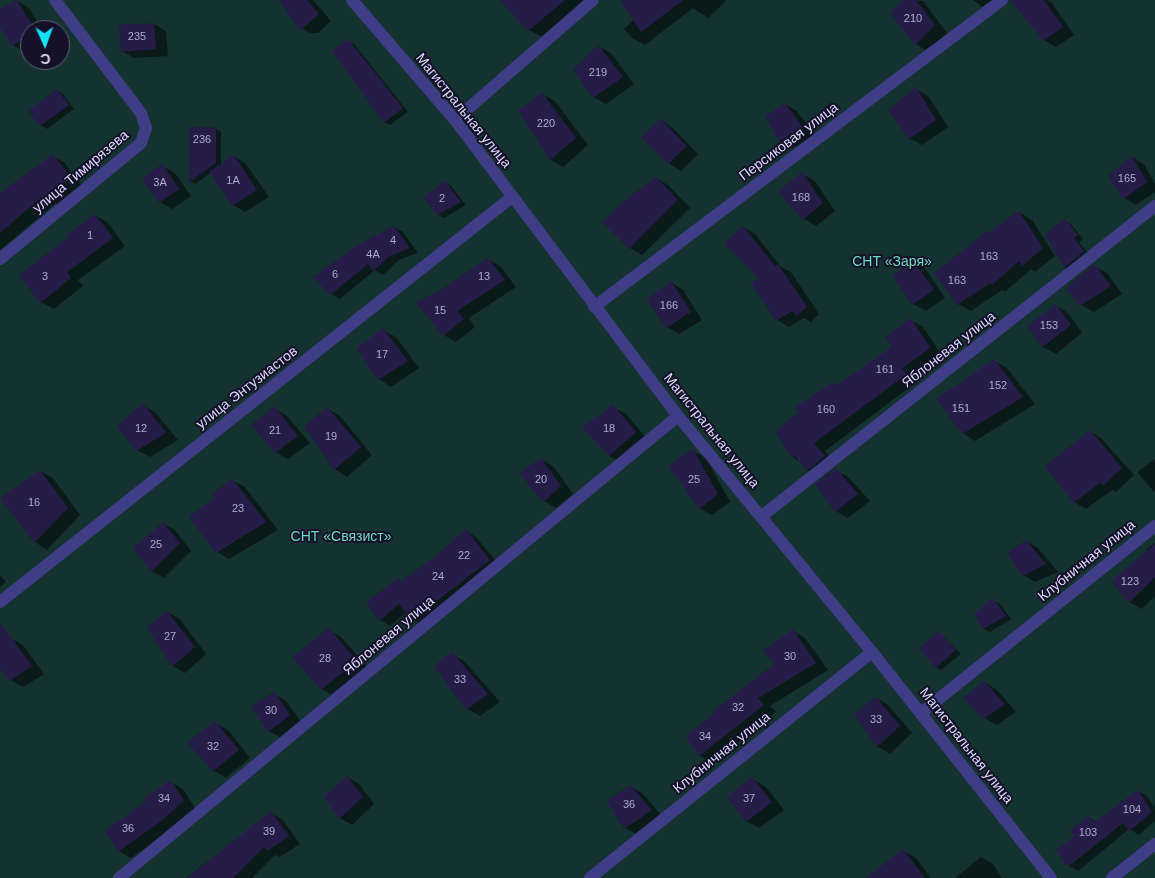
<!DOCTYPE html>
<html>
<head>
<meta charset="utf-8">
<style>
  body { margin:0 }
  #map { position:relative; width:1155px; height:878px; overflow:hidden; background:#141128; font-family:Helvetica,sans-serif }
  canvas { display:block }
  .north { position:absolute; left:20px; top:20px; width:50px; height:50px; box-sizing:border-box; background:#141128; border:1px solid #64617e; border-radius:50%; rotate:178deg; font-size:14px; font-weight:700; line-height:20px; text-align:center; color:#dcd9fe }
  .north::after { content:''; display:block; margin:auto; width:18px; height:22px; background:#0be7f7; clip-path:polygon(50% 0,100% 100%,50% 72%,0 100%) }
</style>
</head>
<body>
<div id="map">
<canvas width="1155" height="878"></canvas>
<div class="north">С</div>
</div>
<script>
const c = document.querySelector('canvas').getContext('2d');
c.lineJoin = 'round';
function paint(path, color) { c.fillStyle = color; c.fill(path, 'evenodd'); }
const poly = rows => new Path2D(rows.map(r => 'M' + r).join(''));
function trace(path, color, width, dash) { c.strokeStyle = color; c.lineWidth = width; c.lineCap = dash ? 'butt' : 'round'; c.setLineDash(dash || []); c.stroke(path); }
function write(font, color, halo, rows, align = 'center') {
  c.font = font + ' Helvetica,sans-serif'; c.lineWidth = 4; c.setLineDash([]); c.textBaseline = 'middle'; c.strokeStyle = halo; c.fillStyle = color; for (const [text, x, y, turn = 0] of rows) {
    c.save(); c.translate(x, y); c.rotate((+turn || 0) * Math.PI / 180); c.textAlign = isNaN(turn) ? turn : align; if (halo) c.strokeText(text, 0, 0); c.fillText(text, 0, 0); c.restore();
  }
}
paint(poly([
  [0,0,1155,0,1155,878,0,878],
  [30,30,60,30,60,60,30,60]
]), '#143230');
paint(poly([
  [16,0,29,8,42,30,30,30,30,50,25,52,13,45,0,24,0,10],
  [280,0,313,0,331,21,318,33,310,33,297,25],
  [504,0,594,0,542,37,529,30],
  [628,0,725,0,726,1,708,18,693,8,645,45,632,38,624,29,634,19],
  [905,0,923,1,947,33,928,52,916,44,892,13],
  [973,0,1006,0,991,13],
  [1035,0,1047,0,1052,3,1074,35,1056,47,1044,40],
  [154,24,166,31,168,56,134,58,122,51],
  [348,41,354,44,408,112,390,125,384,122],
  [598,46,611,53,634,84,606,104,593,97],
  [916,89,928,96,948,127,922,145,909,138],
  [57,91,63,94,74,109,47,129,41,125],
  [542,94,555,101,588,145,563,167,551,160,520,112],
  [785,104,797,111,815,136,792,148,780,141,766,117],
  [661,120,673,128,698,154,681,171,668,163],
  [215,128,221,132,221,165,234,156,246,164,269,197,245,212,233,205,211,173,195,184,190,181],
  [53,156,65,163,82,186,58,204,56,203,0,250,0,194],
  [1132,157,1144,164,1155,184,1155,192,1136,205,1124,198,1110,176],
  [162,166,175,173,191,196,172,209,160,202],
  [802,174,815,181,835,211,816,226,804,219],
  [656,178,668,185,690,208,642,255,630,248],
  [445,182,451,186,466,205,444,218,438,214],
  [1019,212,1032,220,1055,256,1035,272,1031,269,1005,292,1002,290,971,311,958,304,990,233],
  [95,215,108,223,125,246,78,280,83,286,54,309,41,302],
  [1065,221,1071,224,1083,239,1079,242,1089,255,1070,270,1064,267],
  [394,227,403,232,418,253,399,260,383,275,375,270,340,299,331,294],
  [743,227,755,234,781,267,791,272,819,314,811,322,804,318,789,327,777,320],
  [488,259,500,266,516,287,469,318,475,327,456,342,444,335,418,303,442,290],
  [913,261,925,268,945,298,926,311,913,304],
  [1094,266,1107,273,1122,294,1094,312,1081,305],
  [671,282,683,290,702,320,679,334,667,327],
  [1056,305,1068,313,1082,333,1056,354,1043,347,1029,326],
  [911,320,923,327,942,355,914,376,918,381,825,451,837,464,819,477,807,470,801,462,792,457,801,412,832,383,837,386,894,347],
  [383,330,396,337,419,368,391,387,379,379],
  [994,361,1007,368,1035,404,975,441,963,433],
  [143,405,155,412,178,440,150,457,137,450],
  [613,407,626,414,647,439,622,463,609,456],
  [274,408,286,415,310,443,288,459,275,452],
  [328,409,340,416,372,455,347,477,335,469],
  [1090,431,1102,439,1134,475,1116,492,1112,490,1086,509,1074,502],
  [693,451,706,458,730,502,712,515,699,508],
  [541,459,554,467,573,494,556,508,544,501],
  [1155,459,1155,493,1137,472],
  [836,470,848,477,870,501,848,518,836,511],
  [41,471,53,478,80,515,47,550,35,542,1,498],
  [232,480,245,487,278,530,229,559,217,552,216,499],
  [163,523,175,530,191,551,164,578,152,571,135,548],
  [466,531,476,537,500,566,424,625,413,619,407,612,390,626,380,620,398,579,402,581,431,561],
  [1026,541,1038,548,1058,572,1035,582,1023,575],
  [1155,543,1155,596,1142,609,1129,602,1147,552,1146,550],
  [0,575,6,582,0,587],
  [993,600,999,603,1011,619,990,632,984,629,976,614],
  [167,612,180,619,206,654,185,673,173,666],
  [329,630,341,637,369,668,334,696,321,689],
  [793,631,805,638,828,670,770,706,776,712,713,763,700,756,687,737,775,664],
  [939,632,961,654,941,670,936,667],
  [10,638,23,645,44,674,23,687,11,680,0,667,0,645],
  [452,654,464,661,500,702,480,716,467,709,436,666],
  [984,682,997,690,1016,712,997,725,984,718],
  [274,694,286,701,302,723,281,738,269,731],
  [876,698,888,705,912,733,890,754,877,746],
  [215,723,228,730,250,758,226,778,213,770],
  [347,777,359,784,374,804,352,825,340,818],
  [752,779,765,786,784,810,759,828,746,821],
  [171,782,183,789,195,808,174,828,131,858,119,851,147,801],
  [630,786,642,793,664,818,638,835,625,828],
  [1138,791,1147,796,1155,809,1155,821,1139,835,1129,829,1078,871,1069,866,1077,836,1088,817,1096,822],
  [271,813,283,820,300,844,280,857,275,855,252,878,186,878],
  [903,851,916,858,931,878,866,878],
  [981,857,993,864,1002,878,955,878]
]), '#0007');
paint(poly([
  [15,0,17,0,35,30,30,30,30,35,12,46,0,27,0,9],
  [279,0,307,0,319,14,300,31],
  [500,0,565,0,528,31],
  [620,0,683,0,641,32],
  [903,0,916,0,935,25,915,45,890,13],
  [1010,0,1044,0,1063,27,1043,41],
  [154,23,156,49,121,52,119,25],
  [348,39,403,108,384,123,332,51],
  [598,45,623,77,593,98,573,70],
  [916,87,936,120,909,139,888,110],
  [57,89,69,105,40,126,28,111],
  [542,93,576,138,550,160,518,111],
  [785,103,803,128,779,141,765,117],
  [660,119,687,146,668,164,641,137],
  [189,127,216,127,216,163,189,182],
  [53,154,71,178,44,198,43,196,0,233,0,193],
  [234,155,257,190,232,206,209,172],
  [1132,156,1147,182,1123,199,1108,176],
  [162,164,179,189,159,203,142,178],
  [802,172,823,203,803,220,778,192],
  [656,177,678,200,629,249,602,222,631,195],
  [445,181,461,202,437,215,423,197],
  [1019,211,1043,248,1022,266,1019,261,992,285,990,283,957,305,934,273,987,231,989,232],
  [95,214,113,238,67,272,71,278,40,303,19,275,68,237,67,234],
  [1065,219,1078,235,1074,238,1084,251,1064,268,1045,234],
  [394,226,410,248,390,256,373,271,368,264,330,295,313,277,360,243],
  [743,226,775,266,778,264,807,307,797,316,792,311,776,321,751,283,759,278,724,243],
  [488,258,505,280,457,311,464,319,443,336,416,303,442,289],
  [912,259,934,290,912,305,893,276],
  [1094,264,1111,286,1080,306,1066,288],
  [671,281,691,312,666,328,647,299],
  [1056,304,1071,325,1042,347,1027,326],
  [911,318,930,348,902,368,907,374,814,443,825,456,806,471,795,455,792,458,775,431,799,412,795,407,832,382,835,386,892,347,885,337],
  [383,328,408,361,378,380,356,349],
  [994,359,1023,397,962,434,936,399],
  [143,403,166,433,136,451,117,426],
  [613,405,636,432,609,456,582,427],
  [274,406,298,436,275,453,251,425],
  [327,407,361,447,334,470,304,426],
  [1090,430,1122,468,1103,486,1100,483,1073,503,1045,466],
  [693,449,718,494,699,509,668,466],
  [541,458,561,486,543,502,519,473],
  [836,468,858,494,835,512,815,484],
  [40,470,68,508,34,543,0,498],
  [232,478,266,522,216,553,189,517,214,499,211,495],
  [163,522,180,543,151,572,133,548],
  [466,529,490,560,412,620,399,604,379,621,366,602,398,578,401,581,431,560],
  [1026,540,1046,564,1022,576,1007,553],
  [1155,544,1155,577,1129,603,1111,581],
  [993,598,1006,616,983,629,974,614],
  [167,611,195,647,172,667,147,627],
  [0,623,32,666,10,681,0,669],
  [329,628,357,661,321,690,292,657],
  [793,629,816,663,758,698,764,705,699,756,686,736,714,713,713,711,774,664,763,650],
  [939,631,956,650,935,668,919,648],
  [452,652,488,694,466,710,434,666],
  [984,681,1005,704,984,719,963,698],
  [274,692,290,715,268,732,251,707],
  [876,697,900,726,877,747,854,714],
  [215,721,239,750,213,771,187,743],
  [347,776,363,797,339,819,324,797],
  [752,777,772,802,746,822,726,797],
  [171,780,184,801,161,821,118,852,105,831,146,801,144,798],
  [630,785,652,810,624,829,607,801],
  [1138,790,1152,812,1129,831,1123,823,1068,867,1055,849,1075,836,1070,830,1088,816,1094,822],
  [271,811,289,836,267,851,264,847,233,878,187,878],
  [903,849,925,878,866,878]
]), '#251d48');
trace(poly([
  [352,0,455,120,678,416,872,652,1051,878],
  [455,120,593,0],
  [0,259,141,143,146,128,141,113,55,0],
  [594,307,1002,0],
  [762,516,1155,206],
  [0,602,512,197],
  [921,713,1155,526],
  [119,878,678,416],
  [590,878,872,652],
  [1112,878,1155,844]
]), '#3e3d85', 12);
write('11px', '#aeaad0', null, [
  ["210",913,19],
  ["235",137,37],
  ["219",598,73],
  ["220",546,124],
  ["236",202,140],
  ["165",1127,179],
  ["1А",233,181],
  ["3А",160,183],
  ["168",801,198],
  ["2",442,199],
  ["1",90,236],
  ["4",393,241],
  ["4А",373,255],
  ["163",989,257],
  ["6",335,275],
  ["3",45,277],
  ["13",484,277],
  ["163",957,281],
  ["166",669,306],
  ["15",440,311],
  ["153",1049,326],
  ["17",382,355],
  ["161",885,370],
  ["152",998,386],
  ["151",961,409],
  ["160",826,410],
  ["12",141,429],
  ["18",609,429],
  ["21",275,431],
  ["19",331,437],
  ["20",541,480],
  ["25",694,480],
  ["16",34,503],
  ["23",238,509],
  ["25",156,545],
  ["22",464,556],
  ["24",438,577],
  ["123",1130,582],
  ["27",170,637],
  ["30",790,657],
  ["28",325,659],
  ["33",460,680],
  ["32",738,708],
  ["30",271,711],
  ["33",876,720],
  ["34",705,737],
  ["32",213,747],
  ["34",164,799],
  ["37",749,799],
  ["36",629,805],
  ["104",1132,810],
  ["36",128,829],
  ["39",269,832],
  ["103",1088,833]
]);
write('14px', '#dcd9fe', '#141128', [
  ["Магистральная улица",463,111,51],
  ["Персиковая улица",789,142,-37],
  ["улица Тимирязева",81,172,-40],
  ["Яблоневая улица",949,350,-38],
  ["улица Энтузиастов",247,388,-38],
  ["Магистральная улица",711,431,51],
  ["Клубничная улица",1087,561,-39],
  ["Яблоневая улица",389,636,-40],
  ["Магистральная улица",966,746,52],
  ["Клубничная улица",722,753,-39]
]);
write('14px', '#66ddbc', '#141128', [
  ["СНТ «Заря»",892,262],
  ["СНТ «Связист»",341,537]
]);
</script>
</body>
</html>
